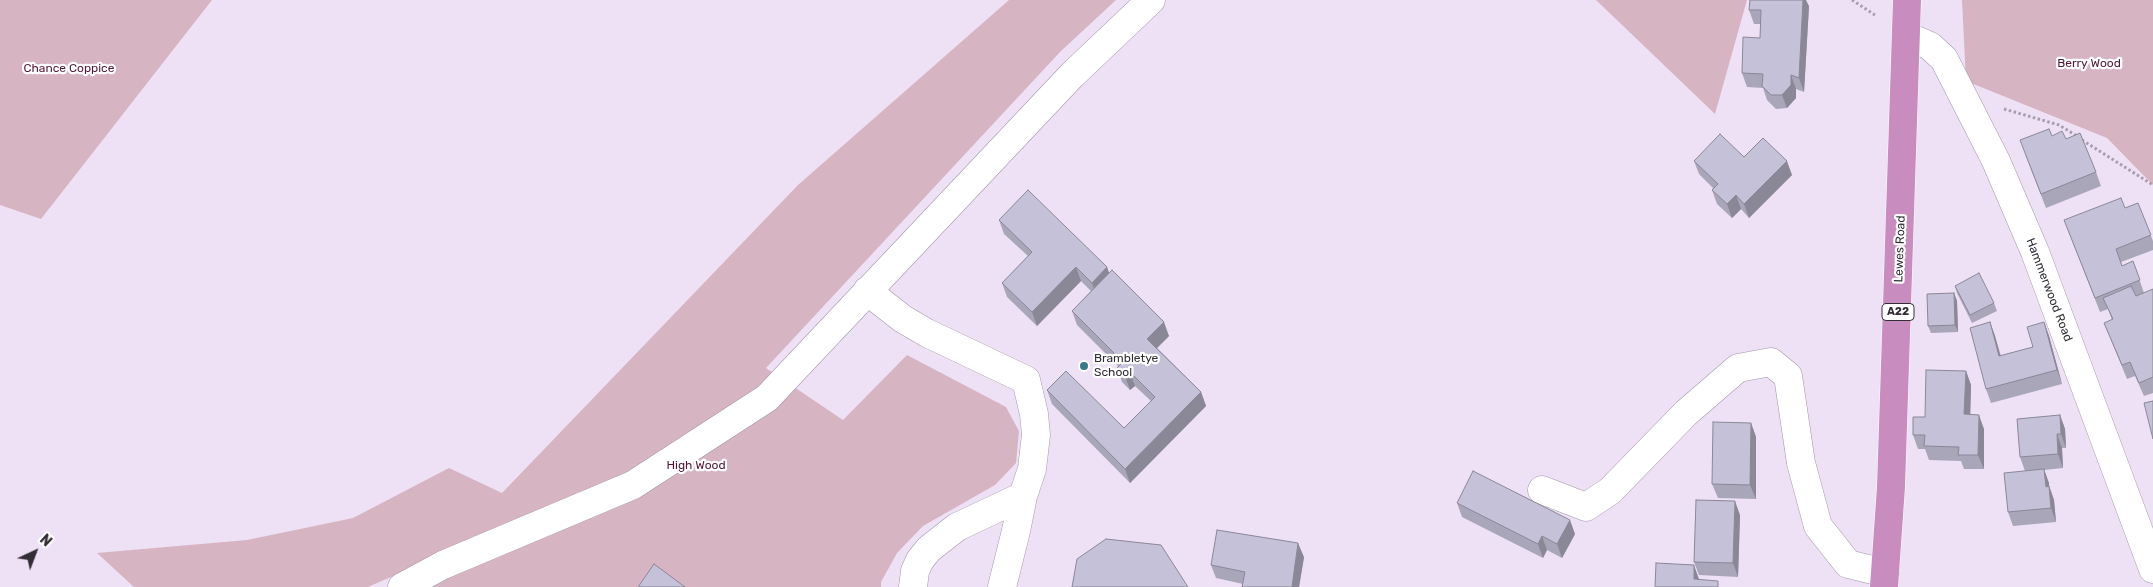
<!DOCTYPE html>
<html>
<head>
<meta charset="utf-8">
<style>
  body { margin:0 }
  #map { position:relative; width:2153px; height:587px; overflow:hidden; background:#eee1f6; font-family:Rubik,sans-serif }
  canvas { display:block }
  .north { position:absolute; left:10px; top:527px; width:50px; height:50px; -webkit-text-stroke:4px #fff; paint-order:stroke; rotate:43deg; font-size:14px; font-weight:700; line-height:20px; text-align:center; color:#332e36 }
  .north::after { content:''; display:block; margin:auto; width:18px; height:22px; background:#332e36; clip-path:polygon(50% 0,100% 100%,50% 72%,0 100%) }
</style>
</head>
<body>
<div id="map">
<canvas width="2153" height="587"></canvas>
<div class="north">N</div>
</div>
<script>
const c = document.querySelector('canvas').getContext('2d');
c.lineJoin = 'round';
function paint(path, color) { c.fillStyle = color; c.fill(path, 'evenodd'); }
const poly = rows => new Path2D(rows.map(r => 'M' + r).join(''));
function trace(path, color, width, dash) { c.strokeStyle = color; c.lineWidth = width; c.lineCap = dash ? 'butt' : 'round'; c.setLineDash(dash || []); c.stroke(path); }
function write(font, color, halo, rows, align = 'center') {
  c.font = font + ' Rubik,sans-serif'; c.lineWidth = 4.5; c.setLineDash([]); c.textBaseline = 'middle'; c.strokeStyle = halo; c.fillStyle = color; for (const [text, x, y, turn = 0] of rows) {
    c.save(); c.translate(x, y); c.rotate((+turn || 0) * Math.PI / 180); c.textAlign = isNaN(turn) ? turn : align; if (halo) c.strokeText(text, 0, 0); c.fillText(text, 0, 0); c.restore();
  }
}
paint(poly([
  [0,0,212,0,41,219,0,205],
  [1009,0,1116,0,1060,52,766,368,843,420,907,355,1006,407,1019,431,1016,463,995,485,923,526,897,553,881,582,881,587,399,587,393,576,368,587,134,587,97,553,247,540,353,518,449,468,502,493,798,185],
  [1596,0,1747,0,1715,114],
  [1962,0,2153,0,2153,185,2107,138,1966,81]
]), '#d7b4c2');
const minor = poly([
  [1907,36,1930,46,1944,59,1996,161,2035,252,2153,569],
  [867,291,903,319,927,333,1026,380,1034,414,1036,435,1032,469,1023,496,1016,531,1002,587],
  [1542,490,1586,507,1610,491,1686,413,1738,368,1771,362,1788,376,1801,463,1818,526,1848,564,1885,573],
  [402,587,443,565,633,485,767,398,1072,75,1151,0],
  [913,587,915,571,920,560,929,549,957,527,1023,496]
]);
const highway = poly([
  [1884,587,1891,487,1907,0]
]);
trace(minor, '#a396aa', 29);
trace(highway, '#fff', 29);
trace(poly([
  [1852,0,1875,15],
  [2004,109,2059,125,2077,136],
  [2082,140,2153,185]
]), '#a79dad', 3, [2.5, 2.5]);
trace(minor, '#fff', 28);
trace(highway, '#c88dbe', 28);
paint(poly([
  [1809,6,1804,92,1796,89,1796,98,1787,108,1776,109,1767,100,1763,88,1747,87,1742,73,1760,38,1760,24,1754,24,1749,10],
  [2052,136,2066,139,2096,172,2101,186,2046,208,2025,154],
  [1744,157,1792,175,1749,218,1741,209,1732,218,1717,204,1712,190,1713,188,1699,174,1694,161],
  [2138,203,2153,241,2153,250,2121,262,2122,266,2133,261,2144,293,2153,289,2153,393,2144,396,2135,376,2127,379,2104,323,2112,320,2108,309,2100,312,2064,220,2125,208],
  [999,220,1107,267,1109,273,1169,336,1157,348,1201,392,1206,406,1130,483,1052,404,1047,390,1124,428,1151,401,1135,386,1130,390,1122,382,1117,368,1118,366,1077,325,1072,311,1091,291,1081,281,1037,326,1007,297,1002,283,1028,256,1004,234],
  [1955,286,1994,303,1997,311,1972,323,1957,293],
  [1954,293,1957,301,1958,332,1931,333,1928,326],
  [1990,322,1995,336,2001,356,2033,347,2044,322,2049,336,2062,384,1991,403,1986,389],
  [1966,371,1971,385,1970,414,1984,429,1984,469,1964,469,1961,461,1929,460,1925,449,1918,449,1913,435,1925,417],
  [2060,415,2065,429,2066,448,2062,448,2063,468,2044,470,2054,500,2056,522,2013,526,2008,512,2025,471,2020,457],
  [1751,423,1756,437,1756,499,1718,498,1712,484],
  [1457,503,1575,534,1562,558,1547,550,1543,558,1462,517],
  [1740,515,1738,577,1699,575,1694,562],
  [1304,557,1299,587,1242,587,1243,584,1216,578,1211,565]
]), '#a9a6ba');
paint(poly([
  [1803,0,1806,0,1809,6,1804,92,1799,78],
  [1791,75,1796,89,1796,98,1787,108,1782,95],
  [1787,161,1792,175,1749,218,1744,204],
  [1736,195,1741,209,1732,218,1727,204],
  [1076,267,1081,281,1037,326,1032,312],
  [1107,267,1112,281,1097,297,1092,283],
  [1954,293,1957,301,1958,332,1955,325],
  [1164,322,1169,336,1152,353,1147,339],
  [1990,322,1995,336,2004,370,1999,356],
  [2044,322,2049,336,2062,384,2057,370],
  [1966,371,1971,385,1970,428,1964,414],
  [1130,372,1135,386,1130,390,1125,376],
  [1201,392,1206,406,1130,483,1125,469],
  [1979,415,1984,429,1984,469,1978,455],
  [2060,415,2065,429,2066,448,2061,434],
  [1751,423,1756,437,1756,499,1750,485],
  [2057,434,2062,448,2063,468,2058,454],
  [2044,469,2049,483,2049,490,2049,486,2054,500,2056,522,2051,508,2046,487],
  [1735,501,1740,515,1738,577,1733,563],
  [1570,520,1575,534,1562,558,1557,544],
  [1542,536,1547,550,1543,558,1538,544],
  [1298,543,1304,557,1299,587,1292,587],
  [1694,565,1699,579,1699,587,1694,579]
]), '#8a8797');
const building = poly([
  [1750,0,1803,0,1799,78,1791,75,1791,85,1782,95,1771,95,1762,86,1763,74,1742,73,1743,37,1760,38,1761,10,1749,10,1750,0],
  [2049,129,2052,136,2062,131,2066,139,2080,133,2096,172,2041,194,2020,140,2049,129],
  [1720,134,1744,157,1763,138,1787,161,1744,204,1736,195,1727,204,1712,190,1718,184,1694,161,1720,134],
  [1028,190,1107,267,1092,283,1076,267,1032,312,1002,283,1032,252,999,220,1028,190],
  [2121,198,2125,208,2138,203,2151,235,2116,249,2122,266,2133,261,2140,280,2095,298,2064,220,2121,198],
  [1112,270,1164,322,1147,339,1201,392,1125,469,1047,390,1066,371,1124,428,1155,397,1130,372,1125,376,1117,368,1123,362,1072,311,1112,270],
  [1979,273,1994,303,1970,315,1955,286,1979,273],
  [2131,286,2136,296,2153,289,2153,377,2139,383,2130,362,2122,365,2104,323,2113,319,2103,298,2131,286],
  [1954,293,1955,325,1928,326,1927,294,1954,293],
  [1990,322,1999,356,2033,347,2027,327,2044,322,2057,370,1986,389,1970,328,1990,322],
  [1926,370,1966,371,1964,414,1979,415,1978,455,1958,455,1959,447,1924,446,1925,435,1913,435,1913,417,1925,417,1926,370],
  [2153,401,2153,439,2144,403,2153,401],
  [2060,415,2061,434,2057,434,2058,454,2020,457,2017,419,2060,415],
  [1713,422,1751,423,1750,485,1712,484,1713,422],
  [2044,469,2046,487,2049,486,2051,508,2008,512,2004,473,2044,469],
  [1473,471,1570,520,1557,544,1542,536,1538,544,1457,503,1473,471],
  [1696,500,1735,501,1733,563,1694,562,1696,500],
  [1217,530,1298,543,1292,587,1242,587,1245,572,1211,565,1217,530],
  [1106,539,1161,545,1188,587,1072,587,1077,559,1106,539],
  [1656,563,1694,565,1694,579,1718,581,1718,587,1655,587,1656,563],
  [654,564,685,587,638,587,654,564]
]);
paint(building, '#c5c1d8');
trace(building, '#8a8797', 1);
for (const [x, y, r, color] of [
  [1084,366,5,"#367a8a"]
]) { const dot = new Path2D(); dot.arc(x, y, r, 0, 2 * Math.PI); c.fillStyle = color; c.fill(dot); trace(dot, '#fff', 2); }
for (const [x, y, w] of [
  [1898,312,32]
]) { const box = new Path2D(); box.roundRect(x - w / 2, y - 8.5, w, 17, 4); c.fillStyle = '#fff'; c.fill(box); trace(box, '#332e36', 1); }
write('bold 11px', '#332e36', null, [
  ["A22",1898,312]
]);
write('12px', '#521835', '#fff', [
  ["Berry Wood",2089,64],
  ["Chance Coppice",69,69],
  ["High Wood",696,466]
]);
write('12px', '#332e36', '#fff', [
  ["Lewes Road",1900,249,-88],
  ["Hammerwood Road",2049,290,69]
]);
write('12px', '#332e36', '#fff', [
  ["Brambletye",1094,359],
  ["School",1094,373]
], 'left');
</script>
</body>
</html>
